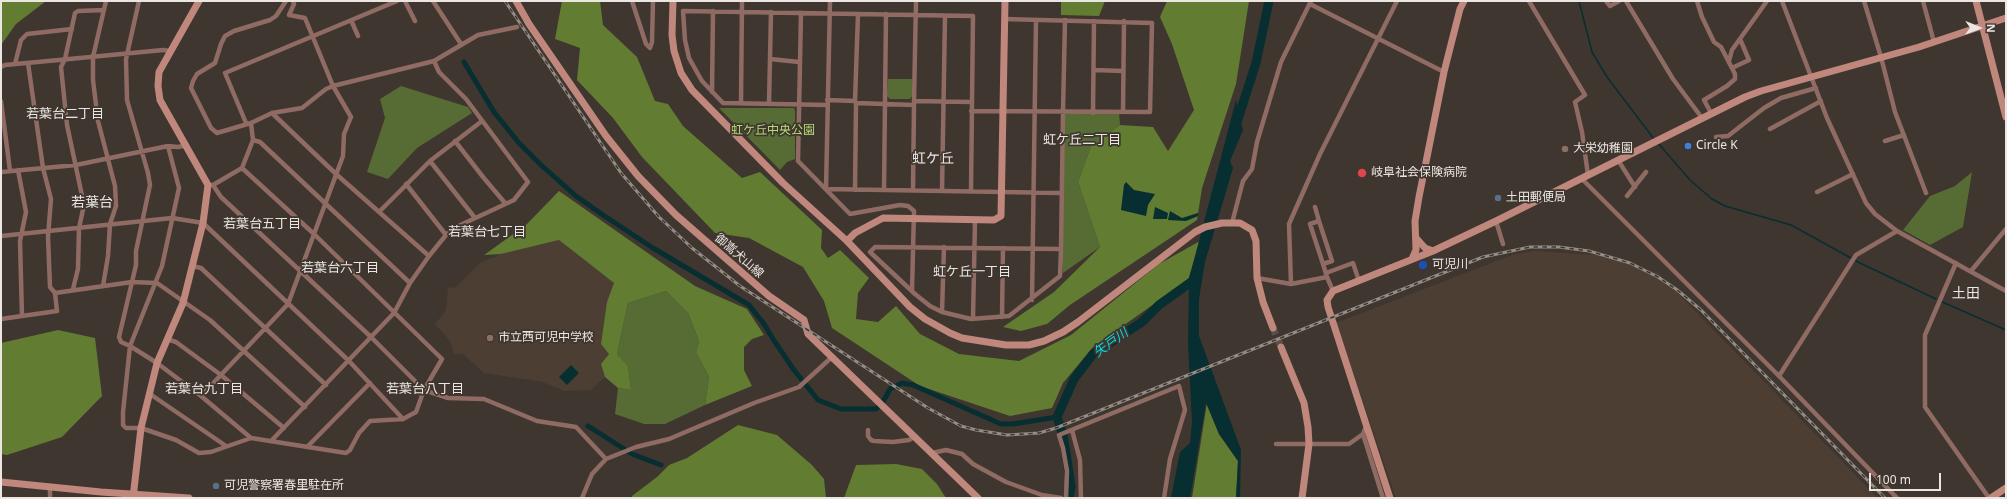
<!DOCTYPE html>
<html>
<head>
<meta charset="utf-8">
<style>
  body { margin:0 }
  #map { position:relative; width:2007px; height:499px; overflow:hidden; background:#3f362f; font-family:"Noto Sans",sans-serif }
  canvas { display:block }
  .frame { position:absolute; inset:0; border:2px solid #ebe6e1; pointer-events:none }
  .north { position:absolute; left:1959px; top:8px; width:40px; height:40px; -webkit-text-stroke:3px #3f362f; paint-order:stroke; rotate:91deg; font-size:11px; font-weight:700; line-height:16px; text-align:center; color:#ebe6e1 }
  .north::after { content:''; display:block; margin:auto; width:14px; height:18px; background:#ebe6e1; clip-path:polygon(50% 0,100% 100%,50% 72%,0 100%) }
  .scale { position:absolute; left:1869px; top:473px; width:72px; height:18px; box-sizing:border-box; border:2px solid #ebe6e1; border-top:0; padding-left:5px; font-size:12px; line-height:14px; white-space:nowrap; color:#ebe6e1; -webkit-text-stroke:3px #3f362f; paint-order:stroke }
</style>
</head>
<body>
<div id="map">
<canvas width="2007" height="499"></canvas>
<div class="frame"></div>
<div class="north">N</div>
<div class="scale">100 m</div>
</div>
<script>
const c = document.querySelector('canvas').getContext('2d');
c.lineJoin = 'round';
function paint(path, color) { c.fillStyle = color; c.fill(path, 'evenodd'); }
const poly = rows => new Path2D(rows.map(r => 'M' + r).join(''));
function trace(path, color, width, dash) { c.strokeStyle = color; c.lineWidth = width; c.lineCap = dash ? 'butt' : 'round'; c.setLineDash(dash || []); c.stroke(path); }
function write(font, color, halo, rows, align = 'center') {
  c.font = font + ' "Noto Sans","Noto Sans JP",sans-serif'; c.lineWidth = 3.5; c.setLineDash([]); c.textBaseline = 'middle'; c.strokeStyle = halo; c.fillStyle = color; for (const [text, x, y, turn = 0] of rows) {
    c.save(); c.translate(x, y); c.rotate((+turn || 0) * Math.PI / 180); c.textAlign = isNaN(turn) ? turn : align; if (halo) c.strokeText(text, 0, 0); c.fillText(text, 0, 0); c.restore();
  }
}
paint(poly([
  [559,240,614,283,605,318,609,354,601,364,605,377,591,390,564,391,543,382,484,373,463,354,454,354,450,341,435,324,446,310,448,287,455,288,480,263,501,254],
  [1534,251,1597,255,1658,273,1878,498,1396,498,1336,323,1512,255]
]), '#4c3e33');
paint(poly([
  [888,79,912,79,912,96,910,99,890,99,887,96],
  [401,86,468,107,472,113,417,148,388,179,367,172,385,118,380,99],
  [719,108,794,108,795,111,795,159,787,162,780,170],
  [1063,112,1119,112,1120,125,1091,146,1078,182,1100,247,1063,273,1061,249],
  [1972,172,1963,227,1930,245,1903,230,1930,196,1955,186],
  [666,291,688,313,699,341,696,352,709,377,705,405,665,424,644,424,615,414,618,388,631,390,628,366,617,354,628,303]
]), '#576b34');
paint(poly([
  [1,1,46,1,16,24,1,45],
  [562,1,600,1,603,25,637,57,655,101,668,104,683,126,742,178,760,172,822,230,821,248,828,258,840,250,869,278,858,293,856,319,878,322,896,306,920,334,959,354,1019,361,1071,335,1159,264,1200,241,1188,280,1093,347,1063,383,1052,408,1010,416,920,386,832,328,824,301,803,267,749,238,715,233,642,157,613,118,577,80,580,48,555,39],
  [1061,1,1105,1,1099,16,1061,15],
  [1167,1,1249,1,1236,84,1202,188,1197,220,1070,305,1047,324,1021,331,1003,327,1054,292,1100,247,1078,182,1091,146,1120,125,1153,127,1168,151,1194,110,1172,44,1160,17],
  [559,191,695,286,747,309,764,335,752,339,744,347,744,370,752,386,705,405,709,377,696,352,699,341,688,313,666,291,628,303,617,354,628,366,631,390,618,388,605,377,601,364,609,354,601,344,607,302,614,283,559,240,501,254,484,255,526,225],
  [58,330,95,338,102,396,62,437,7,455,1,454,1,343],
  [1207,403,1219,434,1238,461,1236,498,1192,498],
  [738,425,777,435,812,465,824,479,826,498,632,498,632,496,657,477,669,465,687,458],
  [896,464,922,469,937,484,946,498,844,498,856,465]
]), '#627c32');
paint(poly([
  [1236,100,1243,130,1230,161,1233,168,1205,262,1199,299,1199,336,1241,450,1240,498,1236,498,1238,461,1219,434,1206,403,1190,498,1171,498,1180,452,1190,443,1192,422,1188,345,1189,279],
  [1126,182,1134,190,1155,194,1148,205,1146,216,1121,210,1124,185],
  [1155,207,1168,213,1167,219,1153,219],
  [1170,211,1182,218,1198,213,1198,216,1186,221,1168,220],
  [571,365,579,373,567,385,559,377]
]), '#072e31');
trace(poly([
  [1579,1,1592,52,1607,77,1654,139],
  [1658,143,1690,180,1712,199,1725,206,1791,225,1860,263,1936,299],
  [1940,301,2006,330]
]), '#072e31', 1.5);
trace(poly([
  [464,62,494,112,519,143,541,165,576,196,603,215,653,248,749,305,764,324,773,339,794,370,818,400,841,409,876,409,883,402,890,389,902,383,913,385,1001,424,1013,424,1057,417],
  [588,426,632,454,661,465]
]), '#072e31', 5);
trace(poly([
  [1236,125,1256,63,1269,1],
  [1069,498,1071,487,1067,459,1063,435,1057,417,1074,379,1093,354,1142,322,1159,305,1194,280]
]), '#072e31', 9);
trace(poly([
  [1273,328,1281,347]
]), '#59504a', 7, [7, 3.5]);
trace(poly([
  [139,1,126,59,127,100,148,173,150,185,136,251,136,265,119,337,121,342,130,346,157,363,201,396,251,438],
  [286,1,276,16,270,20,234,31,225,36,221,44,215,63,197,74,193,81,191,88,211,128,217,133,251,123,272,113,302,108,326,89,333,86,434,61,478,35,517,27],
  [405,1,415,21],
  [433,1,461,44],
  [632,1,646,44,650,48,652,42,653,1],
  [1529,1,1585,95,1575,102,1582,132,1588,175],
  [1606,1,1610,6,1619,1],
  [1626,1,1673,79,1702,118],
  [1697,1,1702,17,1714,42,1721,47,1735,74,1735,79,1727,86,1704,100,1711,113],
  [1782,1,1827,118,1866,203,1875,214,1897,231,2006,291],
  [1864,1,1881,57,1895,112,1926,193],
  [1923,1,1934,42],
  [1310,4,1444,72],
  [801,13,798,161,850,214,900,205,908,206,914,211,912,291],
  [351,20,358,36],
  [770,59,799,62],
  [1729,61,1732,50,1767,1],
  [15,64,21,40,27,34,72,29],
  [1,67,5,65,59,60,163,50,170,51],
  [1732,68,1749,60,1740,39],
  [1094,70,1123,71],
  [712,92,713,11],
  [827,100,855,101,856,103,914,105,914,101,971,102],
  [1,101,10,171],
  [855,101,858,14],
  [914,101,916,1],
  [741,103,742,1],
  [769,104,771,12],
  [828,105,723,103,702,81,689,58,685,40,683,11,973,16,971,191],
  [971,111,1150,112,1152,23,1004,19],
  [1123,112,1124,21],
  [272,113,336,174,429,256],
  [1093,113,1094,21],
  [246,123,225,73,397,1],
  [1770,129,1821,101],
  [1716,137,1728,136,1764,108,1781,98,1816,88],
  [253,140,260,142,410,283],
  [455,141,483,177,505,203],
  [1885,141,1904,135],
  [168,146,179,188,162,266,130,346,123,412,123,425,126,428,141,428,176,440,199,453,211,452,251,438,346,453,350,450,359,433,370,421,403,419,416,412,424,390,442,359,314,234,242,168],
  [1618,160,1635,187],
  [430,161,475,218],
  [18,170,26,212,20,241,22,316],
  [1,172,76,165,168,146,178,147,187,145],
  [1581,178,1779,376,1897,498],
  [406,184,446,235],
  [210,185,213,185,242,168,253,140,251,123],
  [213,185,221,197,371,337,424,390,448,398,484,399,537,421,576,427,606,459],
  [826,189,1061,193],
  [826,189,830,1],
  [855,190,856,103],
  [884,190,886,14],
  [913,190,914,105],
  [942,191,945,16],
  [1817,192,1853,174],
  [1627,196,1646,172],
  [1315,207,1319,221],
  [379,212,430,161,482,121],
  [1496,221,1503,244],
  [1232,223,1243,181,1252,169,1257,142,1281,62,1311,1],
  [1,236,172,218,203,223,349,361,403,419],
  [1061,249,875,247,870,252,915,294,930,306,942,312,971,319,1009,316,1060,276,1061,249,1063,112,1065,20],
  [1956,263,1925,335,1925,407,1989,498],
  [1323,264,1332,261,1319,221,1310,224,1323,264,1327,277],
  [192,266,201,268,326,385],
  [1971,271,2006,229],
  [1326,273,1353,263,1359,281],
  [1257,278,1291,284,1327,277,1333,291],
  [1291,284,1289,224,1320,154,1397,1],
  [103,286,108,256,110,224,116,206,115,186,98,121,93,80,93,57,106,1],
  [73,289,78,269,79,228,84,205,67,125,61,67,65,59,75,13,78,11,104,10],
  [55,293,132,282,157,283,210,320,305,407],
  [1032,300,1036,20],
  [942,312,944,247],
  [1002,317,1003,248],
  [1,319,57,311,55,293,50,287,48,237,51,199,43,168,28,63],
  [973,319,975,220],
  [167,339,176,342,221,375,284,428],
  [1779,376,1856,255,1897,231],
  [150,394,226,446],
  [201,396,288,304,343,156,344,134,351,117,333,86,305,18,289,15,294,4,293,1],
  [868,430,868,436,871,440,874,441,893,442,909,440,914,437],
  [1072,430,1080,460,1081,498],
  [1363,434,1383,498],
  [272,440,394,313,410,283,429,256,446,235,454,228,514,200,528,182,466,99,439,72,434,61],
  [1276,444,1349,444,1363,434,1366,426],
  [307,447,370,383],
  [932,453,946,450,962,454,973,464,1006,482,1042,495,1061,498],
  [50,498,50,486],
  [582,498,592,474,606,459,636,447,669,439,754,403,799,387,832,357],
  [1066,498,1067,471,1063,448,1059,435,1179,386,1185,410,1170,459,1164,498]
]), '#8f6b64', 4.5);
trace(poly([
  [516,1,529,24,606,136,638,176,676,215,769,296,804,320,808,334,978,498],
  [673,1,672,35,674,51,681,73,692,90,783,183,847,241,910,307,925,319,950,333,962,338,1006,345,1029,345,1044,341,1063,332,1078,322,1195,232,1205,227,1222,223,1240,223,1252,230,1256,241,1257,278,1263,302,1273,328],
  [1976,1,2006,117],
  [1416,238,1425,248,1433,251],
  [847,241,855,233,883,218,994,220,1001,216,1005,1],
  [1412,259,1416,250,1415,221,1419,197,1444,72,1460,9,1464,1],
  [1281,347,1304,403,1308,427,1309,444,1302,498],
  [1,482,101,492,189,498],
  [133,498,141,428,157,363,183,303,203,223,208,185,160,100,158,86,159,72,199,1],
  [1390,498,1328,307,1327,300,1333,291,1433,251,1496,221,1745,97,1761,91,1919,47,2006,18],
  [1991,498,2006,488]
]), '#c0877c', 7);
const rail = poly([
  [505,1,621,173,659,217,692,248,740,286,928,408,961,426,976,430,1007,435,1039,433,1056,428,1483,257,1530,247,1559,247,1589,251,1630,263,1658,277,1676,289,1701,310,1885,498]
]);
trace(rail, '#948d87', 3);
trace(rail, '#3f362f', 1.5, [4.5]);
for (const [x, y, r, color] of [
  [1688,146,4,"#3f7fe0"],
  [1565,149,4,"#8d6e63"],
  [1362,173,5,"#e0444e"],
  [1498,198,4,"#5c6f8a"],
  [1423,265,5,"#1a4fb4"],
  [490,338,4,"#8d6e63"],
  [216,486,4,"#5c6f8a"]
]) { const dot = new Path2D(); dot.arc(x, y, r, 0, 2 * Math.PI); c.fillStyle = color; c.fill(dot); trace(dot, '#3f362f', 1.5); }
write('12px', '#b5db75', '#3f362f', [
  ["虹ケ丘中央公園",773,131]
]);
write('12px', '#ebe6e1', '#3f362f', [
  ["Circle K",1696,146],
  ["大栄幼稚園",1573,149],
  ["岐阜社会保険病院",1371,173],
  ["土田郵便局",1506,198],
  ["可児川",1432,265],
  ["市立西可児中学校",498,338],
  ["可児警察署春里駐在所",224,486]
], 'left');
write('12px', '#ebe6e1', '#3f362f', [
  ["御嵩犬山線",739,256,41]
]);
write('13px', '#ebe6e1', '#3f362f', [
  ["若葉台二丁目",65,114],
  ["虹ケ丘二丁目",1082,140],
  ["若葉台五丁目",262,224],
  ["若葉台七丁目",487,232],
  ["若葉台六丁目",340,268],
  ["虹ケ丘一丁目",972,272],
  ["若葉台九丁目",204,389],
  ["若葉台八丁目",425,389]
]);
write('italic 13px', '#03d8e3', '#3f362f', [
  ["矢戸川",1111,343,-36]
]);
write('14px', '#ebe6e1', '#3f362f', [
  ["虹ケ丘",933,159],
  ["若葉台",92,203],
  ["土田",1966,294]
]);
</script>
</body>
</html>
